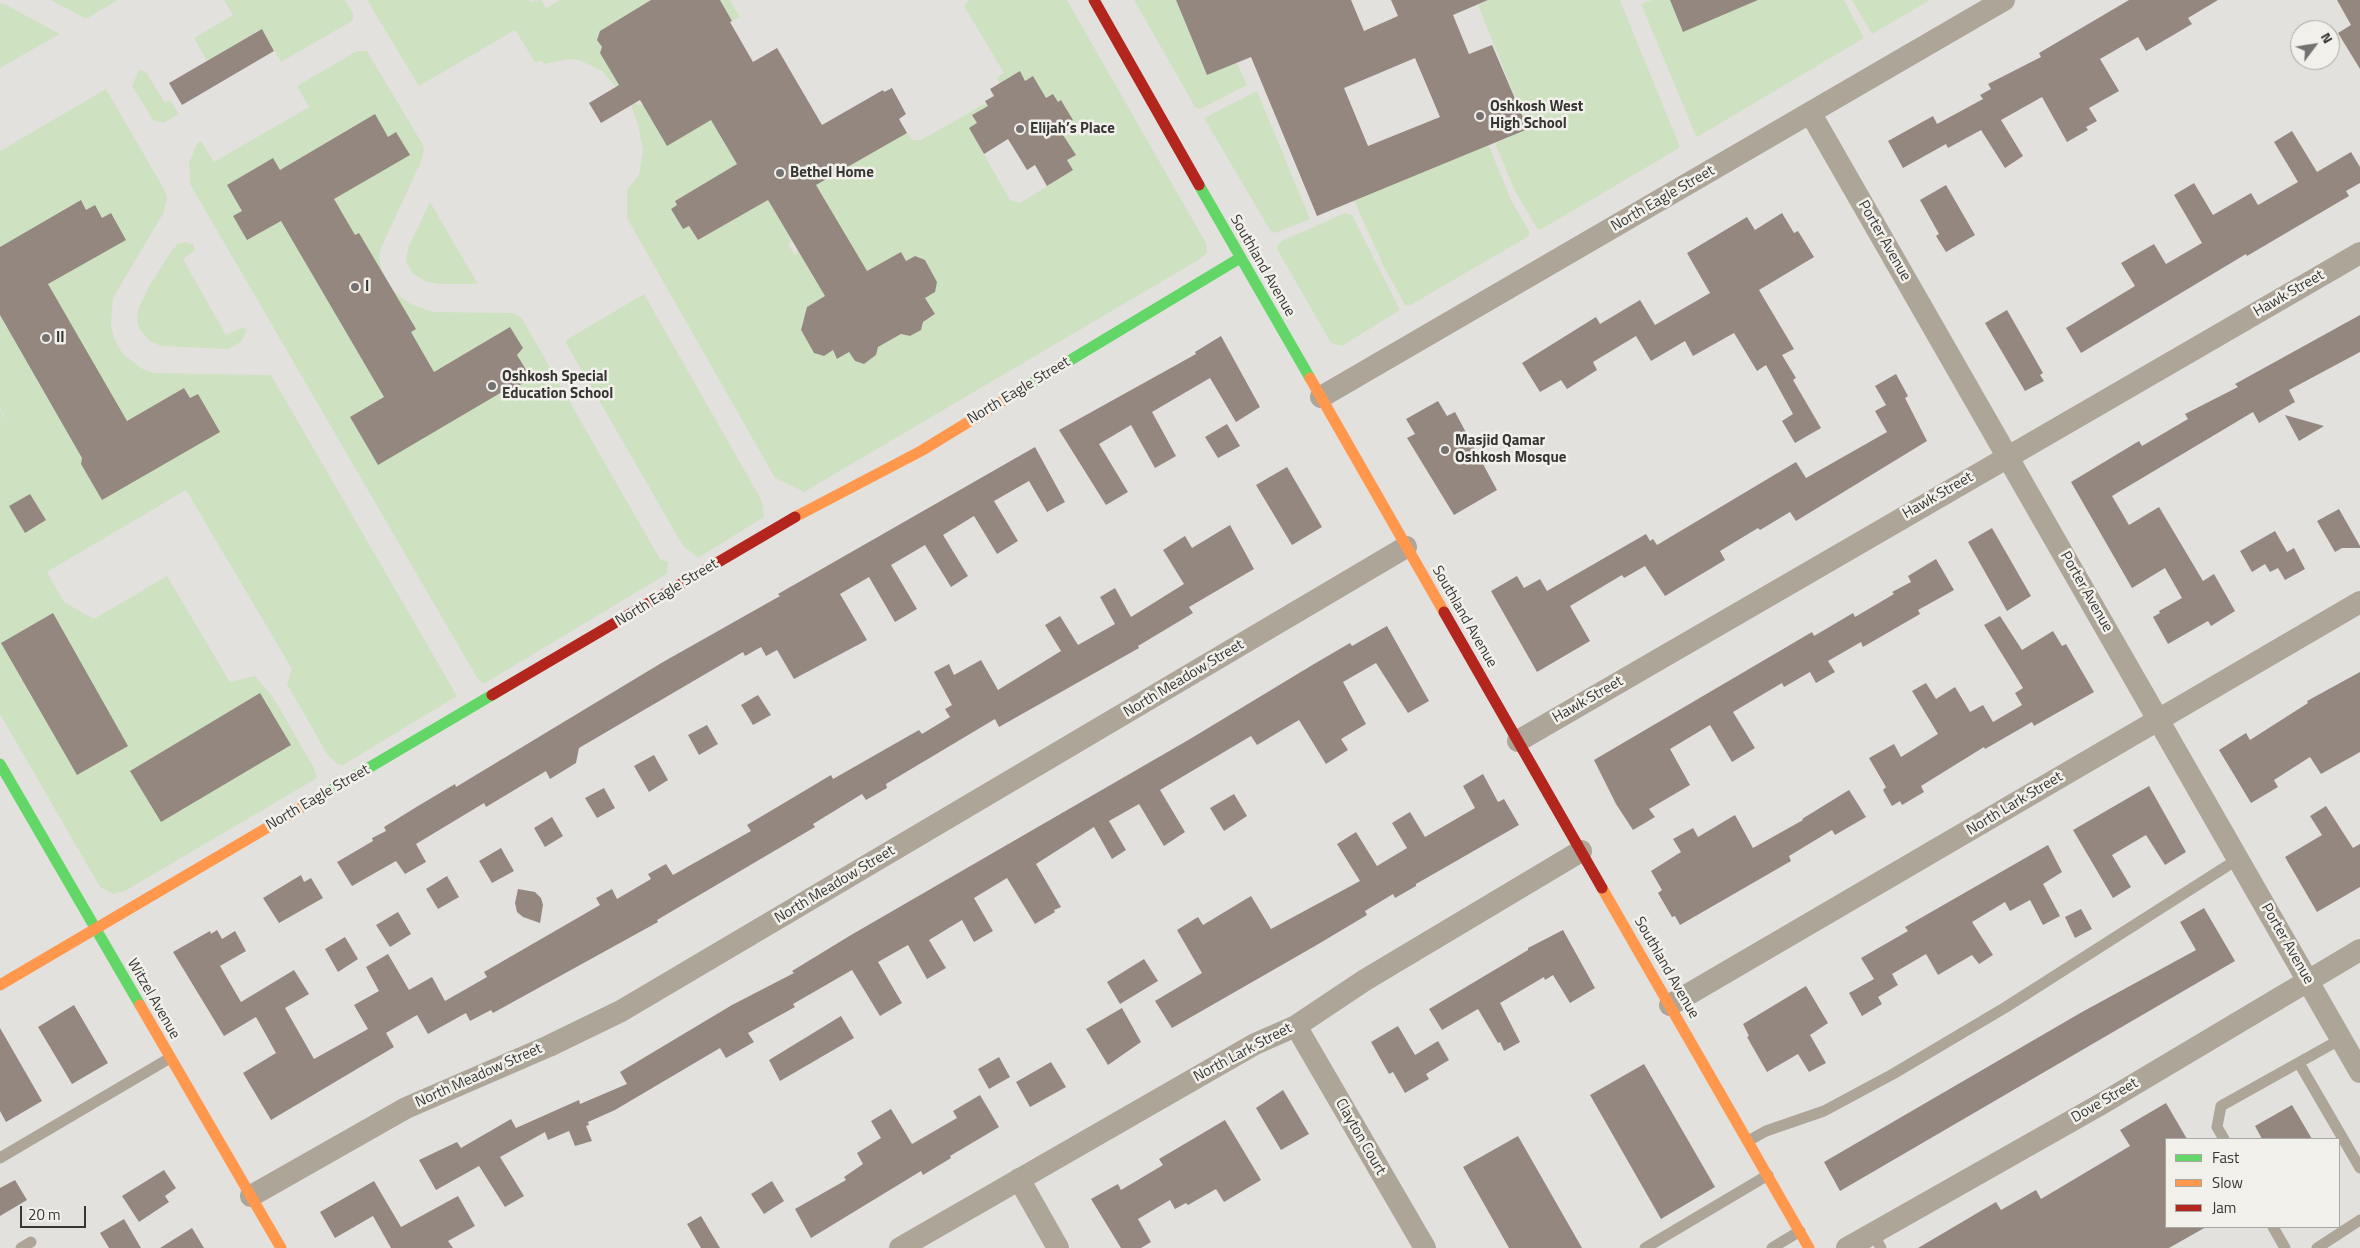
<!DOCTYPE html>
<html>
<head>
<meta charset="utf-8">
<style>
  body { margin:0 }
  #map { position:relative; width:2360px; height:1248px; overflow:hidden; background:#e3e1de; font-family:"Titillium Web",sans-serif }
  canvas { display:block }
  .legend { position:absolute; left:2165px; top:1138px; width:175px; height:90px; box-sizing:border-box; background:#f2f0ea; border:1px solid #a7a6a1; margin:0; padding:6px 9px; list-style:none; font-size:15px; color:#373634 }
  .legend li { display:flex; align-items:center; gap:10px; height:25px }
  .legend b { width:25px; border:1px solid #a7a6a1 }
  .north { position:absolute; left:2290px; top:20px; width:50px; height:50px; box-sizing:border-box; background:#f2f0ea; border:1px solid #a7a6a1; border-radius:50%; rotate:59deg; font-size:14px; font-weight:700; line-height:20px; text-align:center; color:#373634 }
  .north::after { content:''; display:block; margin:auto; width:18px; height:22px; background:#737270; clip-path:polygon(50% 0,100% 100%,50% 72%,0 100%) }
  .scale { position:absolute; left:20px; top:1206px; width:66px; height:22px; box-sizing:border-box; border:2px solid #373634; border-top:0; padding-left:6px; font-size:15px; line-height:18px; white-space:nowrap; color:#373634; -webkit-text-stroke:4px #f2f0ea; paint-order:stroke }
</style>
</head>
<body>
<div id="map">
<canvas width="2360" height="1248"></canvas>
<ul class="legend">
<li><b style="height:6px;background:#63d668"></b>Fast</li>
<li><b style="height:6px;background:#ff974d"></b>Slow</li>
<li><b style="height:6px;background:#b3261e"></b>Jam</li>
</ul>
<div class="north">N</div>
<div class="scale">20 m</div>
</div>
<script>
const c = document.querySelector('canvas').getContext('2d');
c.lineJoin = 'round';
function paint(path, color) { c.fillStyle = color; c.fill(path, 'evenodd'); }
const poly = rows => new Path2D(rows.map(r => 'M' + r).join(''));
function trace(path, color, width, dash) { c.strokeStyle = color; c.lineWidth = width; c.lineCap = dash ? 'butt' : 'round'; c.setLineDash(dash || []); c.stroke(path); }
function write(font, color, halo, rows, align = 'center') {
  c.font = font + ' "Titillium Web",sans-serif'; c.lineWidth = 5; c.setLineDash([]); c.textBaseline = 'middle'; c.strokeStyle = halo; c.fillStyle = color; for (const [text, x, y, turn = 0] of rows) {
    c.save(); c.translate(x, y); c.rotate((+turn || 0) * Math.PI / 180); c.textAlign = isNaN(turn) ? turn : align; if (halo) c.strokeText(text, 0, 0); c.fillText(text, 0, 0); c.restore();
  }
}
paint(poly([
  [51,0,118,0,86,19],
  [224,0,345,0,353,13,353,19,352,21,281,62,262,29,207,61,194,38,233,15],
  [367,0,529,0,530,2,541,0,546,8,560,0,657,0,597,39,621,84,616,87,602,71,579,60,570,59,544,64,542,61,535,62,515,30,419,86],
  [720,0,730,0,740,17,732,21],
  [969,0,1067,0,1206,243,1207,253,1200,259,804,492,775,478,627,218,627,190,639,175,643,150,638,125,631,106,633,104,708,114,744,160,675,201,677,205,671,209,683,229,689,226,698,240,768,200,792,241,788,244,795,255,799,252,829,294,807,307,812,315,803,320,801,330,814,353,824,356,833,350,838,359,849,352,855,361,864,364,876,355,878,347,901,334,910,336,920,330,923,322,935,315,925,298,937,282,925,260,915,256,906,261,901,252,862,274,864,267,816,185,907,133,913,140,921,140,986,103,988,106,973,115,977,123,969,128,1010,200,1020,203,1073,170,1067,160,1075,155,1063,135,1071,130,1068,123,1073,120,1062,101,1058,102,1046,98,1033,76,1025,81,1020,71,1000,83,996,78,1004,73,964,6],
  [1134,0,1176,0,1207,75,1237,63,1247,85,1200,109,1195,107],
  [1489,0,1620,0,1678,142,1679,147,1676,150,1540,230,1537,228,1515,191,1495,143,1528,129,1478,5],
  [1652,0,1670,0,1683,31,1758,0,1844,0,1864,38,1699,136,1696,136,1641,4],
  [1852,0,1930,0,1872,34],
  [0,3,6,5,60,34,0,68],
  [357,51,367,51,423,145,424,151,420,164,380,250,379,258,382,271,394,291,407,302,421,308,434,312,512,313,521,317,660,559,668,562,667,573,665,575,485,683,482,683,476,676,190,184,189,162,197,144,201,141,214,162,309,107,297,86],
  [139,70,146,72,165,103,170,100,179,114,163,123,153,120,132,86],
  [106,89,164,189,167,197,164,212,113,298,111,324,114,338,122,353,141,368,153,373,271,375,457,696,343,765,337,764,327,754,287,684,292,669,186,490,47,572,64,602,94,619,167,576,230,682,255,676,273,697,314,768,317,778,125,891,113,894,100,887,0,714,0,410,10,426,0,408,0,151],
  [1257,91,1310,219,1275,233,1270,230,1204,118],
  [1486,145,1489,146,1511,200,1529,231,1529,236,1409,306,1405,305,1384,267,1354,200],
  [430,202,478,284,440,284,427,282,412,273,406,261,408,248],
  [1345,213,1352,215,1400,310,1342,346,1331,343,1277,249,1278,244,1284,240],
  [185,242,193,244,195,250,183,259,226,335,243,327,247,330,241,342,228,349,161,346,150,341,140,330,137,321,138,310,148,288,172,250,178,244],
  [644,294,762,501,764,517,698,558,683,546,566,343,566,340]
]), '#cee2c1');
paint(poly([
  [651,0,720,0,732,21,730,22,753,62,777,48,822,125,883,90,884,92,892,88,906,114,899,119,907,133,816,185,867,271,901,252,906,261,915,256,925,260,937,282,935,292,925,298,935,314,923,322,921,330,910,336,901,334,878,347,876,355,864,364,855,361,849,352,837,359,833,350,824,356,814,353,801,330,807,307,825,296,768,200,698,240,689,226,683,229,671,209,677,205,675,201,737,164,711,120,667,146,640,100,601,123,589,103,619,85,600,53,602,47,597,40,600,31],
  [1176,0,1351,0,1364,31,1398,16,1391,0,1488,0,1453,15,1469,54,1492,45,1528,129,1317,216,1251,57,1207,75],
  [1415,58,1440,117,1368,146,1344,88],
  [1670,0,1758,0,1683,32],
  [2129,0,2218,0,2188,18,2192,24,2146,51,2138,37,2100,59,2119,91,2089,108,2097,121,2086,127,2088,130,2067,142,2042,97,2001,120,2023,156,2005,168,1981,130,1948,148,1946,144,1903,168,1888,141,1933,116,1937,124,1983,99,1980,95,1991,89,1988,84,2041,57,2039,53],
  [2337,0,2360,0,2360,69,2338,33,2351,25],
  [262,29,274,51,182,105,169,83],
  [1020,71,1025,81,1033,76,1046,98,1053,94,1058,102,1061,100,1073,120,1068,123,1071,130,1063,135,1076,155,1067,160,1073,170,1047,186,1035,165,1027,170,1008,139,984,154,969,128,977,123,972,115,988,106,985,101,994,96,990,89],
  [375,114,388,137,396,132,410,155,334,199,355,235,359,233,416,329,411,332,434,372,510,327,523,348,517,355,531,378,507,393,502,392,378,465,350,417,384,397,281,221,247,240,233,216,242,211,227,185,273,158,280,170],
  [2292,131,2317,172,2351,152,2360,167,2360,183,2346,191,2349,196,2247,256,2246,254,2081,353,2066,328,2135,286,2121,263,2154,244,2166,264,2202,243,2174,195,2194,183,2213,215,2251,193,2258,205,2298,182,2274,142],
  [1946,185,1975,235,1946,252,1936,236,1939,234,1920,200],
  [81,200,86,210,95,205,102,218,111,213,126,240,48,284,127,421,184,388,190,398,198,394,220,432,102,500,81,464,82,458,0,315,0,247],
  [1782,213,1794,233,1798,231,1814,257,1759,290,1794,349,1782,355,1796,378,1793,380,1821,428,1795,443,1782,421,1793,414,1766,365,1757,371,1734,333,1693,356,1685,341,1651,361,1636,336,1593,362,1597,370,1567,389,1561,380,1540,392,1522,363,1596,317,1600,324,1640,300,1655,325,1710,293,1687,253,1747,217,1755,230],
  [2007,310,2043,373,2040,375,2044,381,2025,391,1985,323],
  [2360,315,2360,352,2289,390,2295,402,2259,423,2253,412,2112,496,2129,525,2159,507,2203,581,2214,574,2235,611,2211,626,2208,621,2168,644,2153,617,2160,613,2159,611,2182,598,2165,568,2132,588,2071,482,2139,441,2142,446,2188,419,2185,414,2238,387,2235,384],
  [1221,336,1260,407,1236,422,1210,378,1152,412,1176,456,1155,468,1131,425,1099,444,1128,492,1106,505,1059,430,1196,354,1195,352],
  [1896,374,1908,396,1905,398,1927,441,1796,521,1790,512,1760,530,1758,528,1720,551,1725,560,1665,596,1645,566,1624,578,1622,575,1570,606,1590,641,1537,672,1491,591,1517,576,1524,588,1540,579,1547,591,1646,534,1650,541,1653,539,1657,545,1796,462,1806,478,1887,432,1875,411,1886,405,1875,386],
  [1438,401,1447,416,1455,412,1497,490,1454,515,1407,438,1415,434,1406,419],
  [2285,415,2324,426,2299,441],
  [1227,424,1240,446,1218,458,1205,437],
  [1035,447,1065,502,1047,512,1029,481,994,501,1018,541,997,554,974,516,943,535,968,576,951,587,925,545,891,565,917,609,895,622,869,577,840,594,867,640,794,679,777,650,766,656,761,647,745,656,743,652,579,748,576,763,550,779,546,771,486,807,484,803,416,844,426,862,405,874,396,861,352,886,337,862,373,841,372,838,386,831,384,827,418,806,455,784,456,787,663,662,780,596,778,594],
  [1287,467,1322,527,1292,545,1256,485],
  [30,494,46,520,25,533,9,506],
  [2339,509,2360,546,2360,548,2342,548,2335,552,2317,521],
  [1230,525,1254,569,1189,607,1193,613,1138,646,1139,648,999,727,995,719,886,784,887,788,866,800,862,794,813,824,815,827,657,920,658,922,493,1013,491,1010,470,1021,466,1013,428,1034,417,1015,386,1033,394,1047,271,1120,243,1073,276,1053,256,1017,224,1036,173,952,210,931,211,934,217,930,222,939,235,931,246,951,220,966,241,1002,294,970,309,994,285,1008,314,1059,368,1029,354,1005,379,991,366,967,388,954,409,990,432,977,445,1001,487,977,484,972,600,905,596,898,612,889,617,899,651,879,648,874,666,864,673,875,751,831,747,825,831,775,833,779,919,730,922,734,950,717,945,709,952,705,934,672,949,664,954,675,981,660,998,690,1061,651,1045,625,1060,616,1078,645,1115,624,1100,597,1115,588,1131,617,1184,584,1163,550,1185,536,1192,548],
  [1992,528,2031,596,2007,611,1968,542],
  [2275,531,2287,552,2294,548,2305,569,2285,580,2278,568,2270,572,2265,564,2252,572,2240,551],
  [1936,559,1954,590,1918,610,1920,614,1863,647,1861,642,1828,661,1835,672,1816,683,1810,672,1784,687,1782,683,1733,712,1755,748,1732,762,1710,725,1670,749,1690,785,1649,809,1655,817,1633,830,1616,804,1594,760,1812,632,1814,636,1853,613,1855,617,1894,594,1892,592,1911,582,1908,576],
  [53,613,128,746,77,775,1,643],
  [2000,616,2022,650,2053,631,2062,646,2066,644,2094,692,2034,726,2032,722,1985,749,1984,747,1921,786,1924,792,1902,805,1900,801,1892,806,1883,790,1886,787,1869,758,1894,744,1901,757,1938,734,1912,691,1926,683,1936,699,1955,687,1970,712,1983,705,1993,722,2022,705,2015,693,2023,688,1984,625],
  [1387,626,1429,701,1408,713,1376,663,1343,682,1366,724,1341,739,1348,750,1326,764,1299,720,1257,745,1251,736,1160,790,1185,832,1164,846,1139,804,1109,821,1126,850,1112,859,1094,827,1036,864,1061,907,1054,910,1055,912,1035,924,1007,878,974,898,993,931,974,942,962,920,929,940,946,968,927,979,908,945,878,962,902,1003,880,1016,852,970,793,1004,795,1007,748,1033,754,1042,726,1058,720,1048,615,1110,588,1122,589,1125,586,1126,592,1141,575,1146,569,1131,548,1140,545,1132,500,1157,524,1196,505,1207,479,1166,436,1190,419,1160,457,1142,461,1148,511,1119,516,1128,579,1100,580,1104,627,1084,620,1072,732,1005,794,973,792,971,851,935,1190,739,1314,664,1350,643,1352,646],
  [2360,672,2360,752,2321,774,2310,757,2274,780,2278,787,2251,803,2219,750,2246,733,2250,740,2308,703,2307,701],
  [260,693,291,745,161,822,130,771],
  [758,695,771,715,753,725,741,705],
  [707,725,718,744,699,755,688,735],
  [654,755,668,780,649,792,634,766],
  [1483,774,1498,802,1504,799,1519,825,1416,884,1416,886,1395,898,1393,894,1365,911,1367,915,1315,946,1172,1028,1155,1001,1202,973,1177,930,1198,917,1203,925,1251,896,1271,929,1360,881,1337,844,1356,832,1377,866,1407,848,1392,823,1410,812,1425,837,1475,808,1463,786],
  [2149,786,2186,852,2165,865,2146,835,2112,855,2131,887,2113,898,2073,830],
  [604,788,615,808,597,818,585,798],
  [1849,790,1866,817,1835,835,1832,830,1789,856,1791,861,1680,925,1675,916,1672,917,1658,893,1662,890,1651,871,1681,852,1673,839,1693,828,1698,837,1735,815,1753,848,1803,820,1802,819],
  [1234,794,1247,816,1224,831,1210,808],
  [2326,806,2353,848,2360,844,2360,887,2317,912,2285,857,2322,835,2310,816],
  [552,817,563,836,545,847,534,828],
  [2048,845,2062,872,2043,884,2060,916,2043,925,2030,900,2010,911,2005,902,1972,922,1993,955,1979,964,1972,955,1938,975,1926,954,1892,974,1898,985,1878,997,1882,1004,1862,1016,1849,993,1874,979,1861,958,1908,931,1905,927],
  [501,848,514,871,492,883,479,861],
  [301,875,304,882,311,878,323,898,279,923,263,898],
  [447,876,459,897,438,909,426,889],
  [518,889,535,892,541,898,543,905,540,923,523,917,517,912,515,903],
  [2204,908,2235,961,1840,1191,1824,1162,2082,1012,2196,950,2180,922],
  [2081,909,2092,929,2075,938,2065,917],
  [398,912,411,934,390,947,376,925],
  [1563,930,1595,988,1570,1003,1553,975,1545,980,1544,977,1500,1003,1520,1042,1504,1051,1500,1042,1498,1043,1478,1009,1442,1030,1429,1009,1528,950,1528,948],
  [345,937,358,959,338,972,325,949],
  [1144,959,1158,981,1120,1004,1107,982],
  [1806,986,1828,1023,1810,1035,1826,1063,1809,1072,1798,1054,1767,1072,1747,1037,1749,1036,1743,1024],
  [74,1005,108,1063,72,1084,38,1027],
  [1122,1008,1141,1042,1108,1065,1086,1029],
  [841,1016,854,1038,780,1081,769,1060],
  [1398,1026,1415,1055,1438,1041,1449,1060,1426,1074,1429,1079,1405,1093,1393,1072,1389,1074,1371,1042],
  [0,1028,42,1101,6,1122,0,1111],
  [999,1057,1010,1077,989,1089,978,1069],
  [1051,1062,1066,1087,1030,1107,1016,1082],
  [1644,1064,1715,1187,1661,1219,1590,1095],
  [1283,1090,1309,1134,1281,1150,1256,1108],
  [980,1095,999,1127,950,1156,951,1158,923,1175,921,1171,811,1238,795,1209,846,1180,844,1177,863,1164,857,1153,881,1138,871,1121,891,1109,912,1144,957,1118,953,1111],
  [2166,1103,2187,1139,2166,1139,2166,1227,2206,1227,2169,1248,1918,1248,1996,1202,2001,1210,2036,1190,2041,1199,2130,1146,2120,1130],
  [2292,1105,2312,1139,2262,1139,2255,1126],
  [1225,1120,1261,1180,1224,1202,1216,1189,1188,1205,1186,1203,1175,1209,1170,1200,1138,1219,1151,1242,1141,1248,1121,1248,1091,1199,1118,1184,1121,1190,1163,1165,1159,1159],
  [1518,1136,1582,1248,1509,1248,1463,1167],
  [164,1170,176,1188,165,1196,169,1202,139,1222,122,1196],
  [15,1180,27,1200,0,1216,0,1188],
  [374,1181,401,1227,458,1196,475,1226,448,1241,453,1248,391,1248,373,1216,335,1238,320,1212],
  [772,1181,784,1201,764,1214,751,1194],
  [701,1216,720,1248,701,1248,687,1224],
  [124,1219,141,1248,109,1248,100,1233],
  [192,1228,204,1248,160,1248]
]), '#948780');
trace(poly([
  [2299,1063,2360,1168],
  [2224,1139,2217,1127,2221,1106,2341,1039],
  [1748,1141,1766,1131,1824,1111,1893,1074,2006,1007,2238,859],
  [0,1158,170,1058],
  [2273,1227,2285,1248],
  [1873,1233,1881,1248],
  [21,1248,31,1242],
  [1645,1248,1768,1175],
  [1772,1248,1800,1231],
  [2317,1248,2360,1220]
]), '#aea599', 11);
trace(poly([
  [1811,114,2360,1072],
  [1321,397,2004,0],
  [1518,741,2360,253],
  [1670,1005,2360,602],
  [1296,1026,1425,1248],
  [1019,1179,1058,1248],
  [251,1196,406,1108,549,1046,621,1011,1406,547],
  [900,1248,1255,1044,1296,1026,1365,980,1581,851],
  [1847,1248,2103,1103,2360,950]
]), '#aea599', 22);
trace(poly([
  [1199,185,1310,378],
  [1019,391,1240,258],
  [0,764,140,1005],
  [321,796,492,695]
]), '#63d668', 11);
trace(poly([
  [1310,378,1444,612],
  [795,517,921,451,1019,391],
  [1602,888,1809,1248],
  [0,985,321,796],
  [140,1005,281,1248]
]), '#ff974d', 11);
trace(poly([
  [1094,0,1199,185],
  [1444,612,1602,888],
  [492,695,795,517]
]), '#b3261e', 11);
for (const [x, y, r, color] of [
  [1480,116,5,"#737270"],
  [1020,129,5,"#737270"],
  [780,173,5,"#737270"],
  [355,287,5,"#737270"],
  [46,338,5,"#737270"],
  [492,386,5,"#737270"],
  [1445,450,5,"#737270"]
]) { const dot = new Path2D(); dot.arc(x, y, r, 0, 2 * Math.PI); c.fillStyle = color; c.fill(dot); trace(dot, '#f2f0ea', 2); }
write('bold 15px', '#373634', '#f2f0ea', [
  ["Oshkosh West",1490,107],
  ["High School",1490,124],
  ["Elijah’s Place",1030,129],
  ["Bethel Home",790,173],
  ["I",365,287],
  ["II",56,338],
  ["Oshkosh Special",502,377],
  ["Education School",502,394],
  ["Masjid Qamar",1455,441],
  ["Oshkosh Mosque",1455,458]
], 'left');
write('15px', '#373634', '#f2f0ea', [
  ["North Eagle Street",1663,199,-30],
  ["Porter Avenue",1884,241,60],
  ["Southland Avenue",1262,266,60],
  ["Hawk Street",2289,294,-30],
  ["North Eagle Street",1019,391,-31],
  ["Hawk Street",1938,496,-30],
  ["Porter Avenue",2086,592,60],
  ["North Eagle Street",667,593,-31],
  ["Southland Avenue",1464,617,60],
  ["North Meadow Street",1184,679,-31],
  ["Hawk Street",1588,700,-30],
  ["North Eagle Street",318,798,-30],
  ["North Lark Street",2015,804,-31],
  ["North Meadow Street",835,885,-31],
  ["Porter Avenue",2287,944,60],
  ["Southland Avenue",1666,968,60],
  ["Witzel Avenue",153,999,60],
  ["North Lark Street",1243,1053,-28],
  ["North Meadow Street",479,1076,-24],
  ["Dove Street",2105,1101,-30],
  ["Clayton Court",1360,1137,60]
]);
</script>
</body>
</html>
